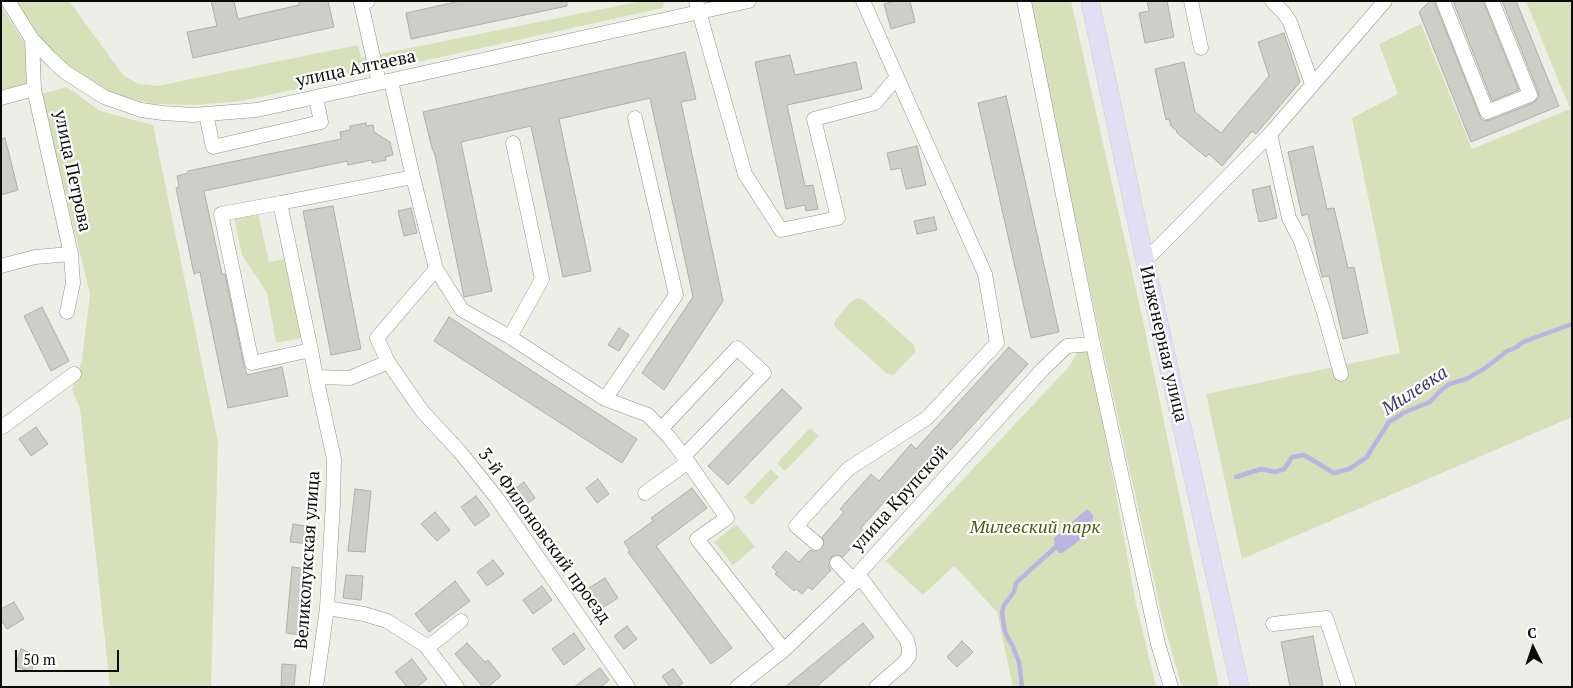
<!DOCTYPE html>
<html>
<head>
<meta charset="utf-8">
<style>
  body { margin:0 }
  #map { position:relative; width:1573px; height:688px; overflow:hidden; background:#edefe7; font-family:"PT Serif",serif }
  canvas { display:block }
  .frame { position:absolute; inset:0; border:2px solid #0b0c09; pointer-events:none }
  .north { position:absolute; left:1508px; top:623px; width:50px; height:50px; -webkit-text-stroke:4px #fff; paint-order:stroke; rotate:356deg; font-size:14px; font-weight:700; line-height:20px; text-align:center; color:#0b0c09 }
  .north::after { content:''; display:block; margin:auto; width:18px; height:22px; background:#0b0c09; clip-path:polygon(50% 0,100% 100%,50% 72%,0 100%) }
  .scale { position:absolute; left:15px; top:650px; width:104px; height:22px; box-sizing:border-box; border:2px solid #0b0c09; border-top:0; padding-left:6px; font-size:15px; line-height:18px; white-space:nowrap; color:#0b0c09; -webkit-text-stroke:4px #fff; paint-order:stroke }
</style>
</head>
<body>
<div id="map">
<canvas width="1573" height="688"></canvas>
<div class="frame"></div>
<div class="north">С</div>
<div class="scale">50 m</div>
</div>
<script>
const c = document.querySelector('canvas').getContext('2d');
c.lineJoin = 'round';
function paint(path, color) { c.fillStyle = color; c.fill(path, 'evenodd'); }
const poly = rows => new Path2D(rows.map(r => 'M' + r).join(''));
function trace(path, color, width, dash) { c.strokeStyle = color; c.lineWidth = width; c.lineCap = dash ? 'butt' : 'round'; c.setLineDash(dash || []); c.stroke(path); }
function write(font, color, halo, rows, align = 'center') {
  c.font = font + ' "PT Serif",serif'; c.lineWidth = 4.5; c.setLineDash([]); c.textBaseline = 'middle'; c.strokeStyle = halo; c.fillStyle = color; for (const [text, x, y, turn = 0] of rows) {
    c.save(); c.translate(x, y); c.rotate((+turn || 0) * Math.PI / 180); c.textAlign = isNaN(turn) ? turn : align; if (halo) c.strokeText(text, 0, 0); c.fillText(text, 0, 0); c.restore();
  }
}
paint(poly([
  [12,1,69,1,124,76,139,84,157,86,358,45,361,58,642,1,664,1,663,8,242,101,196,105,155,104,110,94,83,78,39,41],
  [1029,1,1071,1,1145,330,1219,687,1182,687,1163,621,1101,341],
  [1526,1,1572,1,1572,417,1242,559,1206,394,1400,353,1352,118,1398,94,1379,44,1421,24,1472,149,1570,109],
  [1,6,28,48,29,84,3,94,1,89],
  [67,87,100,111,153,125,218,442,211,687,110,687,80,408,72,390,82,360,90,294,41,94],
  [258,213,269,262,284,259,301,338,276,343,267,293,242,255,234,217],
  [858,298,864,300,914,345,915,352,895,374,892,375,886,373,835,327,834,324,836,319,852,301],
  [1087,335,1136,604,1156,687,1013,687,997,612,954,566,923,595,886,561,1068,368],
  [810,428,819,436,785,471,777,463],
  [771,469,779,477,752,505,744,497],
  [736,524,755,547,733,565,714,542]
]), '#d8e0ba');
paint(poly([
  [1087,509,1093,515,1093,518,1087,535,1062,553,1059,553,1055,548,1054,538]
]), '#bab4e2');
trace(poly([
  [1236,477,1261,469,1275,472,1284,469,1292,457,1304,455,1334,473,1349,469,1366,458,1389,422,1403,413,1430,402,1440,391,1449,384,1466,379,1484,369,1507,351,1517,347,1523,342,1572,324],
  [1022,687,1019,662,1013,647,1005,632,1002,613,1004,605,1014,592,1016,583,1058,545]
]), '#bab4e2', 4.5);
const building = poly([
  [211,1,234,1,238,19,299,5,299,1,328,1,334,27,193,58,187,32,217,26,211,1],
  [460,1,567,1,567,6,411,39,406,13,460,1],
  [895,1,910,1,915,22,891,29,884,4,895,1],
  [1147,1,1167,1,1174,37,1145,43,1139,13,1149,11,1147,1],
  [1430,1,1434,1,1481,119,1485,121,1490,120,1533,103,1539,97,1538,92,1502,1,1516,1,1559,106,1471,142,1419,12,1430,1],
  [1453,1,1483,1,1519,90,1492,101,1453,1],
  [1284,33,1300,82,1256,134,1252,131,1222,166,1209,154,1206,157,1176,132,1177,131,1171,126,1169,119,1166,120,1155,69,1184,62,1195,112,1221,133,1269,76,1258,42,1284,33],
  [685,52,696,99,681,102,723,301,664,390,642,373,693,297,650,98,559,119,591,271,563,277,531,126,461,142,492,291,464,297,435,155,432,148,423,112,685,52],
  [790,55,795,75,856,62,862,89,787,105,805,186,813,185,818,209,806,211,805,205,786,209,755,62,790,55],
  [1006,96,1059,332,1031,338,978,103,1006,96],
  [366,123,366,126,373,125,374,132,390,142,393,155,385,157,386,160,372,163,372,160,348,165,347,161,204,191,222,274,225,274,244,365,247,375,282,367,288,396,228,408,200,272,194,274,176,188,179,187,177,176,188,173,188,171,341,139,340,132,350,130,350,126,366,123],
  [5,138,18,190,1,195,1,139,5,138],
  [917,146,926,185,906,189,901,168,891,170,887,153,917,146],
  [1313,146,1327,209,1334,208,1348,268,1354,267,1368,333,1343,339,1329,276,1322,277,1308,214,1302,216,1288,152,1313,146],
  [1270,186,1277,218,1259,222,1252,190,1270,186],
  [333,206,361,349,331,355,303,211,333,206],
  [411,208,417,233,404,236,398,211,411,208],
  [934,217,937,230,917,234,914,221,934,217],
  [42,307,69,361,51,371,24,316,42,307],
  [449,317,637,439,622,463,434,341,449,317],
  [619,328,629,335,619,351,608,345,619,328],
  [1009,347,1028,364,936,466,931,462,899,497,893,492,861,528,865,532,843,557,835,554,831,557,828,565,831,570,812,590,808,587,802,594,796,589,794,591,775,574,777,572,772,567,786,551,799,562,810,550,815,552,822,549,825,544,822,537,844,512,840,509,871,474,879,481,911,444,916,449,1009,347],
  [782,389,802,408,728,485,708,466,782,389],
  [36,427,48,444,31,456,19,439,36,427],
  [598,479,609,494,597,503,586,488,598,479],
  [524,482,535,498,520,509,509,493,524,482],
  [692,488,707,508,656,546,732,648,711,664,628,552,630,551,624,542,653,521,651,518,692,488],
  [355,489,371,491,365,552,348,551,355,489],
  [476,496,490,515,475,526,461,507,476,496],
  [435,512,450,530,437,541,421,524,435,512],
  [293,524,312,527,310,544,290,542,293,524],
  [493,560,504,574,487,586,477,572,493,560],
  [292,567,307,569,301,635,286,633,292,567],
  [346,575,363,576,361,600,343,598,346,575],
  [605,578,618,598,597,611,584,591,605,578],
  [455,581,470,601,429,632,415,614,455,581],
  [542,586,552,600,533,614,523,600,542,586],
  [14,602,24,619,7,629,1,620,1,609,14,602],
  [863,623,874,637,823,681,816,687,785,687,863,623],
  [627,626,637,639,624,649,614,636,627,626],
  [574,633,585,649,564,665,552,649,574,633],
  [1313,636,1323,687,1290,687,1281,642,1313,636],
  [962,641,973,652,957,667,947,657,962,641],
  [467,643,485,662,488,660,501,676,488,687,483,687,455,654,467,643],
  [21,649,37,655,31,672,15,666,21,649],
  [412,659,427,679,417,687,407,687,395,672,412,659],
  [282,664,296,665,294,687,281,686,282,664],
  [600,668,609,680,601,687,574,687,600,668],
  [673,669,683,683,677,687,670,687,662,676,673,669]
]);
paint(building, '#cdcec7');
trace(building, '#adafa8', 1);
trace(poly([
  [816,543,837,563]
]), '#cbcdc6', 14, [14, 7]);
const minor = poly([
  [8,1,32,39,51,59,65,72,104,97,141,110,163,113,193,115,257,110,749,1],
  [368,1,361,3,379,83],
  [696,1,745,174,781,230,838,218,814,119,875,103,897,77],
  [1024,1,1093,344,1158,644,1171,687],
  [1191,1,1201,48],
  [1272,1,1284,13,1290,22,1312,84],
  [1443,1,1487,112,1530,95,1492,1],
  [32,39,34,89,71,254,73,283,67,312],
  [391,81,413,177,436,269,462,310,510,337,605,399,676,295,635,118],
  [1,98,34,89],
  [206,114,213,147,321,122,316,97],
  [1270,134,1289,218,1301,241,1324,313,1341,374],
  [280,203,413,177],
  [1145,261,1270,134,1385,1],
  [1,266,35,257,71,254],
  [510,337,542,279,513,143],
  [311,350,252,363,221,214,280,203,311,350,316,377,334,459,333,502,327,608,316,687],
  [388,362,422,411,460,452,496,497,628,687],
  [316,377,350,378,388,362,377,338,436,269],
  [605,399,648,415,669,437,688,462],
  [1,428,74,374],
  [661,429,737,348,764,373,684,456],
  [645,493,688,462,727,518,697,539,784,650],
  [816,543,796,526,848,469,927,418,997,343,985,274,863,1],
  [837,563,855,582],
  [858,574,907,640,909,649,909,656,904,663,876,687],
  [327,608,364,614,387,621,425,645,457,687],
  [1273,624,1326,618,1349,687],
  [427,648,461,621],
  [737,687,784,650,855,582,858,574,1042,370,1067,346,1093,344]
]);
const major = poly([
  [1090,1,1145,261,1240,687]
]);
trace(minor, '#91938c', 15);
trace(major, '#cecece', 19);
trace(minor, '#fff', 14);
trace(major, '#e2dff5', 18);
write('18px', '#0b0c09', '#fff', [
  ["улица Алтаева",356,69,-12],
  ["улица Петрова",72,171,78],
  ["Инженерная улица",1163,344,77],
  ["улица Крупской",900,499,-48],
  ["3-й Филоновский проезд",544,536,54],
  ["Великолукская улица",308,560,-86]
]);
write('italic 18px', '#4e580c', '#fff', [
  ["Милевский парк",1035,528]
]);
write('italic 19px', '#3f336c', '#fff', [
  ["Милевка",1415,391,-33]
]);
</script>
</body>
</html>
